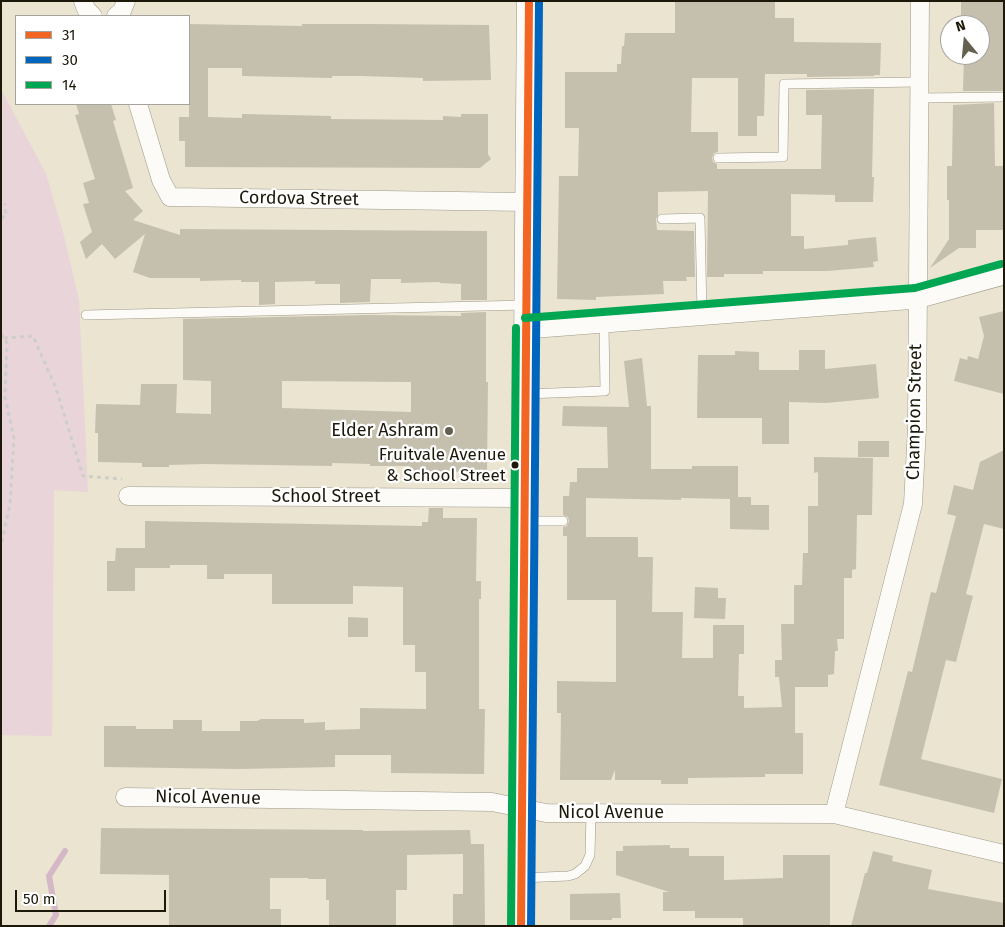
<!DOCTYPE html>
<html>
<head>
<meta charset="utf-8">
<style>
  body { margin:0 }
  #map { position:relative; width:1005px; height:927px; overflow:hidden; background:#eae4d0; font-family:"Fira Sans",sans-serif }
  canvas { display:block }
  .frame { position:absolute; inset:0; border:2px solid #1c190b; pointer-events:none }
  .legend { position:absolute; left:15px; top:15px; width:175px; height:90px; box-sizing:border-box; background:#fff; border:1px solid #a4a39d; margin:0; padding:6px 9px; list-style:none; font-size:15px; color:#1c190b }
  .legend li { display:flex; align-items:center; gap:10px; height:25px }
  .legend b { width:25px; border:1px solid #a4a39d }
  .north { position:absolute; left:940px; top:15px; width:50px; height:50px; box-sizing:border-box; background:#fff; border:1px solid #a4a39d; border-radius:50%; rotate:343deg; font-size:14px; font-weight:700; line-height:20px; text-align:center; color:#1c190b }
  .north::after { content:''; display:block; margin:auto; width:18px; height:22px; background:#646050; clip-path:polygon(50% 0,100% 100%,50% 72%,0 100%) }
  .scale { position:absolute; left:15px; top:890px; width:151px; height:22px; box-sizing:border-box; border:2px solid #1c190b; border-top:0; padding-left:6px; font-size:15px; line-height:18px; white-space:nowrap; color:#1c190b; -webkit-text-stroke:4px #fff; paint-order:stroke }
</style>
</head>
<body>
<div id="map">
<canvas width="1005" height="927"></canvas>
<div class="frame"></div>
<ul class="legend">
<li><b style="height:6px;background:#f26522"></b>31</li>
<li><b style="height:6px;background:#0065bd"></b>30</li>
<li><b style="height:6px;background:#00a651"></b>14</li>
</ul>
<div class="north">N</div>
<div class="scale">50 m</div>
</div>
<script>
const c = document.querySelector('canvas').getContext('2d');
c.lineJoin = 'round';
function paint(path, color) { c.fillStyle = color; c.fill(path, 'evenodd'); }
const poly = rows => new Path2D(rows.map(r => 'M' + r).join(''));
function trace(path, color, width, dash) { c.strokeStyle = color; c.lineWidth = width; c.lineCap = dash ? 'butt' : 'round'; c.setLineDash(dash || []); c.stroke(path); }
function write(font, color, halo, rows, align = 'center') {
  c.font = font + ' "Fira Sans",sans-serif'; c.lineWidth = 4.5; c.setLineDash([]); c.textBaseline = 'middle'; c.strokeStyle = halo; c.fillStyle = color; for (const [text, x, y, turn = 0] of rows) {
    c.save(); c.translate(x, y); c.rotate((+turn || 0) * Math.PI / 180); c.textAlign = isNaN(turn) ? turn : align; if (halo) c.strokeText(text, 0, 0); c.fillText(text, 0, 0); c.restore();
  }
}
paint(poly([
  [1,89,46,174,63,232,79,300,88,492,54,490,52,736,1,735]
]), '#e8d4d9');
trace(poly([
  [49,926,56,915,49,876,65,851]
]), '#d5b8c8', 6);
paint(poly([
  [675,1,775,1,775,18,794,18,794,42,881,43,880,75,874,75,874,76,807,77,807,74,765,74,764,116,757,116,757,136,738,136,738,78,692,78,691,132,718,132,718,152,714,153,712,158,713,162,717,164,717,169,821,169,822,115,806,115,806,90,874,89,872,177,874,177,873,202,835,202,835,195,791,194,791,236,804,236,804,249,848,245,848,240,876,237,878,261,873,262,874,267,828,271,763,271,763,274,724,274,724,277,707,277,708,191,658,192,658,215,656,219,657,230,694,231,695,277,686,277,687,281,663,281,664,294,596,297,596,300,557,299,559,176,578,176,579,128,565,128,565,72,617,72,617,64,621,64,622,46,624,46,625,33,675,33],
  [961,1,1004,1,1004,91,963,91,964,55,980,55,980,25,961,23],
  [189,24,302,26,302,24,370,24,489,25,491,80,423,81,423,78,362,76,332,76,332,78,242,76,242,68,208,68,208,117,242,118,242,114,331,116,331,119,443,120,443,116,461,117,461,114,488,114,488,154,491,159,480,168,185,167,185,141,179,141,179,117,189,117],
  [994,103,995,166,1004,166,1004,230,976,230,976,248,959,248,930,268,949,239,949,200,947,200,947,166,952,166,953,105],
  [76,104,111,104,116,120,113,121,133,188,125,191,143,211,133,220,180,235,180,229,487,231,487,300,461,300,461,284,440,283,440,282,401,283,401,279,371,279,370,302,340,303,340,284,315,284,315,281,275,282,275,304,259,305,259,282,241,282,241,280,200,281,200,278,150,278,133,272,145,234,115,259,102,244,86,259,80,242,92,232,83,204,89,203,83,183,95,179,75,115,79,114],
  [1004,311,1004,394,954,381,960,358,967,360,968,356,978,359,984,336,979,317],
  [486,312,486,382,488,382,487,472,410,471,410,466,370,466,370,464,332,463,332,466,205,464,169,465,169,467,142,467,142,463,98,462,98,433,95,433,96,404,140,405,141,384,177,384,176,413,211,414,211,381,183,380,183,319,370,315,461,316,461,313],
  [282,381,411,382,411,412,282,408],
  [799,350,825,350,825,369,876,364,879,398,826,403,789,402,789,444,762,444,762,418,697,418,698,355,735,355,735,351,759,352,759,370,799,370],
  [642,358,647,406,651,406,651,469,692,469,692,466,738,466,738,497,751,497,751,505,769,505,769,530,730,529,730,499,681,498,681,500,586,498,586,537,638,537,638,557,653,557,652,612,683,612,682,658,713,658,713,625,744,625,744,654,739,654,738,696,744,696,744,708,782,707,779,677,775,677,775,660,782,660,781,624,794,624,794,585,802,585,803,553,808,553,808,506,818,506,818,472,814,473,814,457,873,458,872,515,857,515,856,569,852,570,852,578,844,578,844,639,837,639,838,651,835,651,834,674,828,675,828,687,795,687,795,733,803,733,803,774,765,774,765,777,688,778,688,784,661,784,661,780,615,780,615,770,611,780,560,780,561,713,557,713,557,681,616,682,616,600,567,600,567,536,563,536,563,527,567,526,569,521,568,517,563,515,563,496,569,496,570,482,577,482,577,468,608,468,607,427,562,426,563,406,629,407,624,361],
  [858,441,889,441,889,457,858,457],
  [1004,450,1004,529,984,524,966,594,973,596,956,662,946,660,921,759,1002,779,994,813,879,785,908,671,912,672,931,592,936,593,956,516,947,514,954,485,973,490,980,462],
  [429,508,443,508,443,518,477,518,476,581,481,581,481,599,479,599,479,709,485,709,484,774,391,773,391,755,335,755,335,767,240,769,104,767,104,726,136,726,136,729,173,729,173,720,202,720,202,731,240,731,240,721,257,721,261,719,304,719,304,723,325,722,325,730,360,729,360,708,426,709,426,672,415,672,415,645,403,645,403,587,353,586,353,604,272,604,272,574,224,574,224,579,207,579,207,565,170,565,170,568,135,568,135,591,107,591,107,561,115,561,116,548,145,548,145,521,422,526,422,522,428,522],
  [695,587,718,588,718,598,726,598,725,619,694,618],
  [348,617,368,618,368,637,348,637],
  [101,828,363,830,363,831,470,830,471,844,484,844,485,926,453,926,453,894,463,894,463,854,407,855,407,890,396,890,396,926,329,926,329,900,326,900,326,879,308,879,308,878,270,878,270,909,281,909,281,926,169,926,169,875,100,874],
  [670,845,670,848,689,848,689,856,724,856,724,880,783,878,783,855,830,855,830,926,743,926,743,918,695,918,695,911,663,911,663,892,669,892,616,875,616,851,623,851,623,846],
  [873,851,893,856,892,861,932,870,928,889,1004,903,1004,926,851,926,865,873,867,873],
  [620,893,621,918,612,918,612,920,570,920,570,894]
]), '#c5c0ae');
const service = poly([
  [919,98,1004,97],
  [718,158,783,157,784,84,919,82],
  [662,219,700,218,702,314],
  [86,315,527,305],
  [526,394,605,391,604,323],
  [525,521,563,521],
  [521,878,568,876,575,874,585,866,590,855,591,813]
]);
const minor = poly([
  [83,1,86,9,93,16],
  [116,16,122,11,126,1],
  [138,104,161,180,170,197,527,202],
  [128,496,524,498],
  [125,797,492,802,546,813,834,814,1004,854],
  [834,814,913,504,917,428,920,1]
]);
const tertiary = poly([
  [526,328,917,298,1004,274]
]);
const secondary = poly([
  [521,926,529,1]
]);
trace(service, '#9e998a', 10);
trace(minor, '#9e998a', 19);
trace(tertiary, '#9e998a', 22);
trace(secondary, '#9e998a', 25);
trace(poly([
  [1,218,6,216,5,203],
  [1,334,7,343,5,397,14,438,10,504,1,546],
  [4,338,33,336,56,388,83,476,122,479]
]), '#d0cec8', 3, [4, 4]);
trace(service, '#fcfbf8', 9);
trace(minor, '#fcfbf8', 18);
trace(tertiary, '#fcfbf8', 21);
trace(secondary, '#fcfbf8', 24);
trace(poly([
  [521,926,529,1]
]), '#f26522', 8);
trace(poly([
  [531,926,539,1]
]), '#0065bd', 8);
trace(poly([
  [525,318,915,288,1001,264],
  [511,926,516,328]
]), '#00a651', 8);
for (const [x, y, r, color] of [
  [449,431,5,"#646050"],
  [515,465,4.5,"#1c190b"]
]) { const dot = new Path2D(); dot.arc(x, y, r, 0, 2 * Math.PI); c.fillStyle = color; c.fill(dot); trace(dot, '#fff', 2); }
write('17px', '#1c190b', '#fff', [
  ["Fruitvale Avenue",506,455],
  ["& School Street",506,476]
], 'right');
write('18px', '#1c190b', '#fff', [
  ["Cordova Street",299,199,1],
  ["Champion Street",915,412,-89],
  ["School Street",326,497],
  ["Nicol Avenue",208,798,1],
  ["Nicol Avenue",611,813]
]);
write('18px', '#1c190b', '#fff', [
  ["Elder Ashram",439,431]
], 'right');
</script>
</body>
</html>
